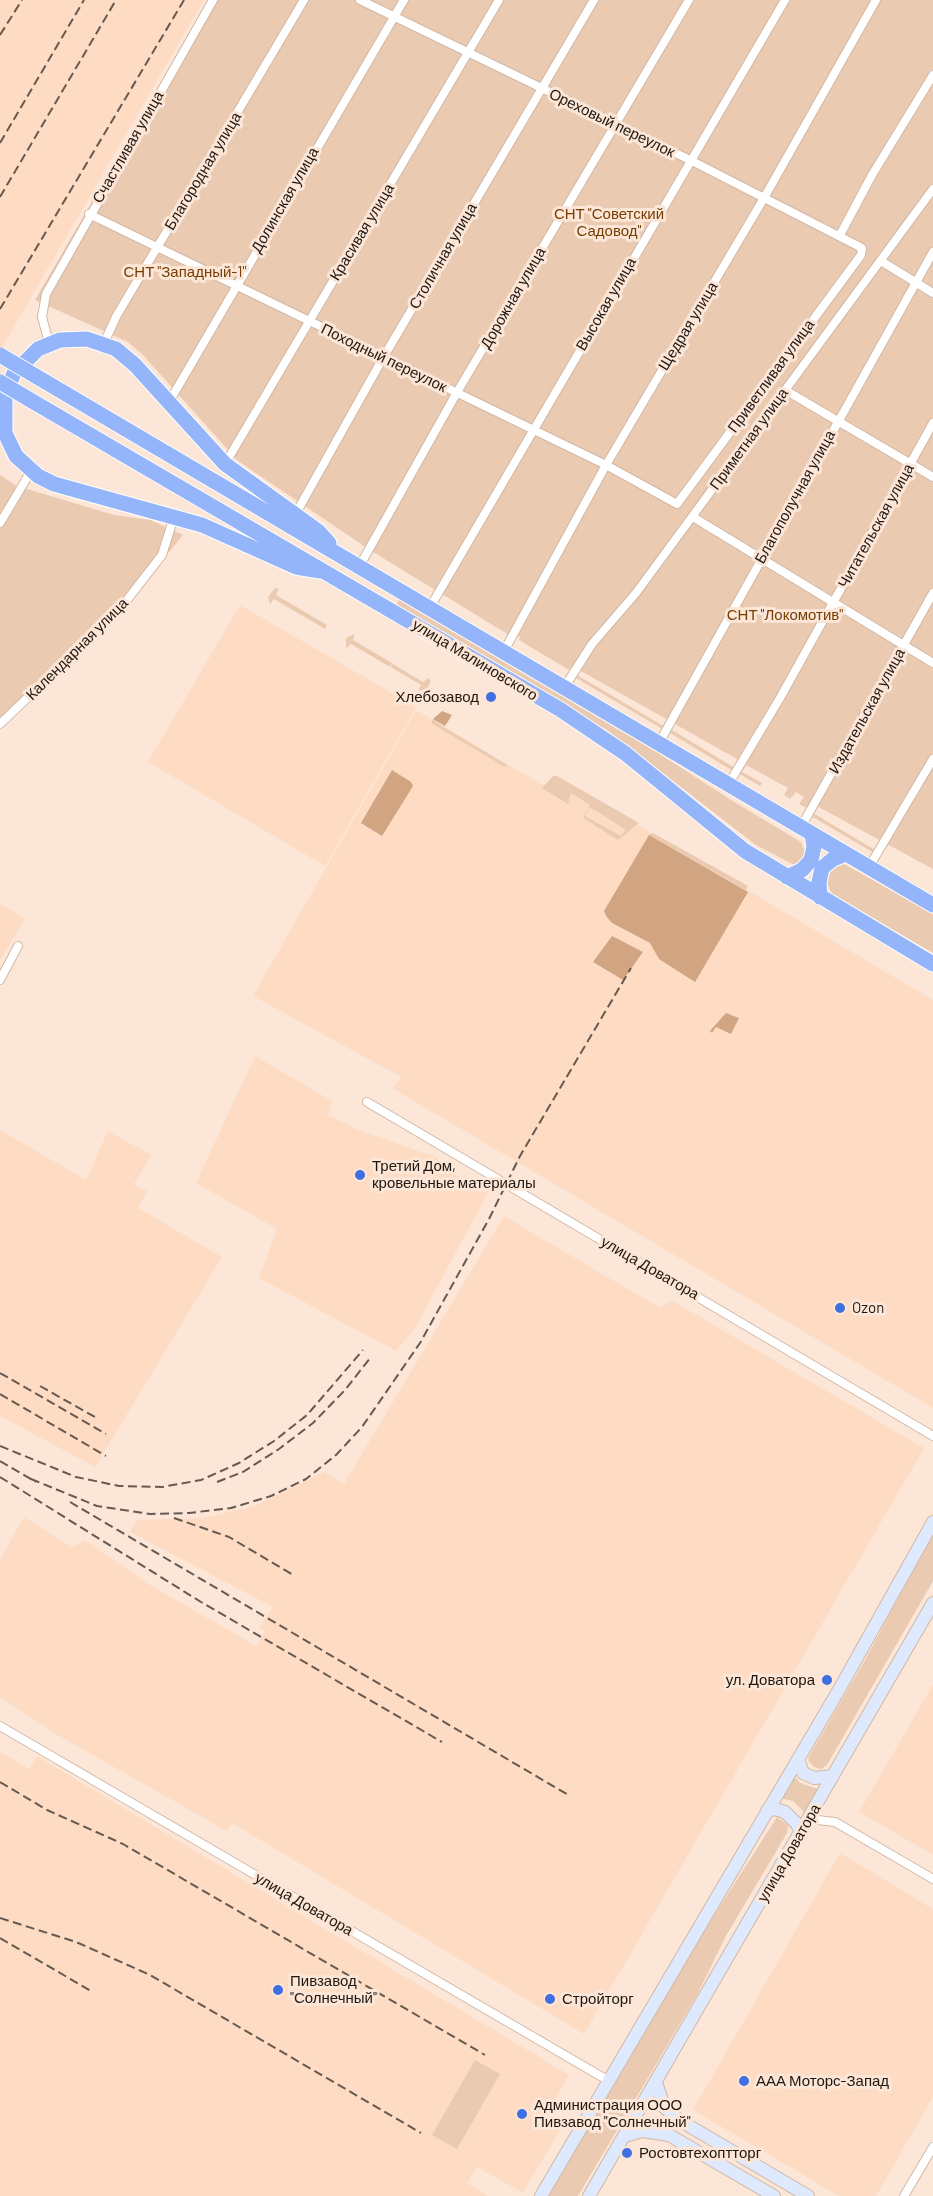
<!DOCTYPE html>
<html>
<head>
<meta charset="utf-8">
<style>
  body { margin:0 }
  canvas { display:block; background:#fce6d7 }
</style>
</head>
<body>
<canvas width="933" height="2196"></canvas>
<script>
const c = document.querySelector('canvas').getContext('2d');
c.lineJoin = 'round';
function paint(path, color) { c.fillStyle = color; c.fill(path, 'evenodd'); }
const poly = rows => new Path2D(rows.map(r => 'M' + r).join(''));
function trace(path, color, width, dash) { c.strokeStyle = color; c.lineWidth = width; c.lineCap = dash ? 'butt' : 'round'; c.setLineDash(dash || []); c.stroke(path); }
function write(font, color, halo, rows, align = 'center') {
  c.font = font + ' Barlow,sans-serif'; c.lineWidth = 6; c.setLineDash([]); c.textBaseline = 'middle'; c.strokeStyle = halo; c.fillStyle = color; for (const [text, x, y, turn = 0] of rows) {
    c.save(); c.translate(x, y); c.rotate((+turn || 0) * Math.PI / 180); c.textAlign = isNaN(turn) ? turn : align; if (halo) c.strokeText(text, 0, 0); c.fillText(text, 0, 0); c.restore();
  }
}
paint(poly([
  [0,0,204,0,0,351],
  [240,605,416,707,325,866,148,762],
  [416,710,563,797,570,785,933,1000,933,1408,392,1088,401,1077,253,996],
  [0,904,25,918,0,961],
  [255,1056,332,1101,328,1115,356,1129,438,1158,438,1164,488,1193,415,1328,396,1351,259,1278,277,1229,196,1183],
  [0,1130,86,1180,108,1131,151,1155,134,1184,147,1191,138,1208,222,1257,95,1467,0,1416],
  [504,1216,660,1308,671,1300,924,1448,584,2034,232,1823,227,1831,59,1736,0,1697,0,1560,24,1517,72,1547,85,1540,150,1585,256,1646,265,1632,259,1628,273,1607,130,1532,137,1520,203,1518,257,1505,324,1472,344,1484],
  [933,1685,933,1855,859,1812],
  [0,1752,29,1769,37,1756,569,2075,546,2115,563,2125,523,2193,477,2167,467,2183,488,2196,0,2196],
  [840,1853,933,1909,933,2097,876,2196,839,2196,693,2110]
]), '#fedcc4');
paint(poly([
  [209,0,933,0,933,869,815,805,808,809,799,804,804,797,796,792,790,799,784,795,788,788,746,765,742,772,762,783,760,786,738,773,744,763,572,666,569,670,519,640,520,637,511,632,509,635,373,552,238,461,143,355,128,342,35,300],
  [0,475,17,486,114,515,150,520,183,535,112,622,0,719],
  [275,588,279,589,276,595,327,625,325,629,274,599,270,604,268,597],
  [399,600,655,751,731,800,801,842,806,855,799,863,794,865,756,845,607,730,396,605],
  [355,634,353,640,392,663,390,667,351,644,346,648,346,638],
  [393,664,423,682,429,678,431,681,427,689,418,691,421,685,391,667],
  [577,675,665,727,664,730,576,678],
  [433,719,445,728,507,765,505,767,431,723],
  [672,730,735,768,733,771,670,733],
  [553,776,557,776,639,823,618,840,583,818,590,805,571,793,568,804,542,788],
  [589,808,595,810,626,830,621,836,585,816],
  [813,813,875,850,874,853,811,816],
  [653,833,748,886,746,890,649,835],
  [844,864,933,914,933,953,832,894,827,883,828,875,835,866],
  [933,1533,933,1581,827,1765,821,1769,814,1767,808,1760,809,1756,864,1662],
  [793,1775,800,1783,818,1789,804,1812,793,1801,780,1798],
  [777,1817,788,1825,787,1833,727,1934,697,1995,578,2196,546,2196,689,1955],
  [475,2060,500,2074,457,2149,432,2135]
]), '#ebcab2');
paint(poly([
  [442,711,452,715,445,726,433,719],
  [392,770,411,782,413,786,382,836,361,823],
  [649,835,748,892,695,982,659,959,650,943,612,923,606,916,604,911],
  [612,936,643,952,623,980,593,962],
  [726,1013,739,1018,731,1034,716,1027,712,1033,710,1031]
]), '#d1a482');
const street = poly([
  [89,214,606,465,677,504,861,255,862,248,690,160,360,0],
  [840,235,872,175,933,75],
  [881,261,933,293],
  [49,343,42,317,46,294,213,0],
  [104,343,117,315,304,0],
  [785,390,933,477],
  [169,402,404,0],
  [225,464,499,0],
  [295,515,383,358,594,0],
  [693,517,933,663],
  [0,523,31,471],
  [359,567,456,394,689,0],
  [429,609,785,0],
  [503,653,606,465,764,198,876,0],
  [564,688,592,644,636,593,933,189],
  [0,724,120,609,162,555,174,517],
  [659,743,933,252],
  [728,785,780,698,933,423],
  [801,827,933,593],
  [869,867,933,759],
  [0,980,18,946],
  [367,1102,933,1436],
  [0,1726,609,2081],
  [809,1819,835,1822,933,1879],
  [904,2196,933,2147]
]);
const secondary = poly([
  [798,1759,803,1773,814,1778,833,1776],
  [767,1811,775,1809,785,1812,797,1824,801,1834],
  [656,2082,664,2107,679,2120,808,2196],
  [625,2136,642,2131,669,2135,774,2196],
  [541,2196,840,1688,933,1522],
  [589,2196,933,1603]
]);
const highway = poly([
  [44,381,933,905],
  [32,401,561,710,626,754,745,851,933,964],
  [320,571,296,567,202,525,54,484,38,476,16,456,5,433,5,395,14,373,38,349,60,340,87,339,116,349,135,365,225,464,318,531,329,543],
  [787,877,802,870,811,860,814,847,812,834],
  [820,897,819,882,822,868,833,859,846,854]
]);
trace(street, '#d1b7a4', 10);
trace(secondary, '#d1b7a4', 14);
trace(highway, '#fff', 17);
trace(street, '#fff', 8);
trace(secondary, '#dfe9fd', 12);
trace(highway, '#94b5f9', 15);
trace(poly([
  [0,35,22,0],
  [0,143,84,0],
  [0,197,116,0],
  [0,309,184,0],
  [0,1373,106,1434],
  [40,1386,95,1417],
  [0,1394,106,1456],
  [0,1446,76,1477,119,1486,162,1487,201,1480,239,1463,274,1441,307,1415,363,1350],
  [0,1461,36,1482],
  [0,1477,201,1602,442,1742],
  [31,1479,97,1506,150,1514,189,1513,231,1508,271,1496,306,1479,336,1455,362,1427,420,1343,489,1219,520,1156,631,968],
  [217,1482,243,1472,279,1449,313,1423,345,1390,371,1357],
  [70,1502,570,1796],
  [174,1518,229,1537,295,1576],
  [0,1782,47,1810,123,1844,485,2055],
  [0,1918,76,1942,150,1975,421,2133],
  [0,1938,91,1991]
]), '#665950', 2, [9, 4.5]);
const highwayBridge = poly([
  [0,355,44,381],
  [0,382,32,401]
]);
trace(highwayBridge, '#fff', 17, []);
trace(highwayBridge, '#94b5f9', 15);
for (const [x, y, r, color] of [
  [491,697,6,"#3f6fe0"],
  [360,1175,6,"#3f6fe0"],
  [840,1308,6,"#3f6fe0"],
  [827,1680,6,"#3f6fe0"],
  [278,1990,6,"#3f6fe0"],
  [550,1999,6,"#3f6fe0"],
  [744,2081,6,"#3f6fe0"],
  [522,2114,6,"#3f6fe0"],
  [627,2153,6,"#3f6fe0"]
]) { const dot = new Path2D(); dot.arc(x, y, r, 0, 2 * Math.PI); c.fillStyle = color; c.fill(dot); trace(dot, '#fce6d7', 2); }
write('15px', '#201710', '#fce6d7', [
  ["Ореховый переулок",612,123,26],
  ["Счастливая улица",128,147,-60],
  ["Благородная улица",203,171,-59],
  ["Долинская улица",285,200,-60],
  ["Красивая улица",362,232,-59],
  ["Столичная улица",443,256,-60],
  ["Дорожная улица",513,298,-60],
  ["Высокая улица",606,304,-60],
  ["Щедрая улица",688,326,-59],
  ["Походный переулок",384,358,26],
  ["Приветливая улица",771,376,-54],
  ["Приметная улица",749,439,-54],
  ["Благополучная улица",795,497,-61],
  ["Читательская улица",876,526,-61],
  ["Календарная улица",77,649,-45],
  ["улица Малиновского",475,660,31],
  ["Издательская улица",867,711,-61],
  ["улица Доватора",650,1268,30],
  ["улица Доватора",789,1853,-60],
  ["улица Доватора",304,1904,30]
]);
write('15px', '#763e03', '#fce6d7', [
  ["СНТ \"Советский",609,214],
  ["Садовод\"",609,231],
  ["СНТ \"Западный-1\"",185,272],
  ["СНТ \"Локомотив\"",785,615]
]);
write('15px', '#201710', '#fce6d7', [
  ["Хлебозавод",479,697,"right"],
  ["Третий Дом,",372,1166],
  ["кровельные материалы",372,1183],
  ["Ozon",852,1308],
  ["ул. Доватора",815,1680,"right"],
  ["Пивзавод",290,1981],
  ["\"Солнечный\"",290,1998],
  ["Стройторг",562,1999],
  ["ААА Моторс-Запад",756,2081],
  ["Администрация ООО",534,2105],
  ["Пивзавод \"Солнечный\"",534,2122],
  ["Ростовтехоптторг",639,2153]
], 'left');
</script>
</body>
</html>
